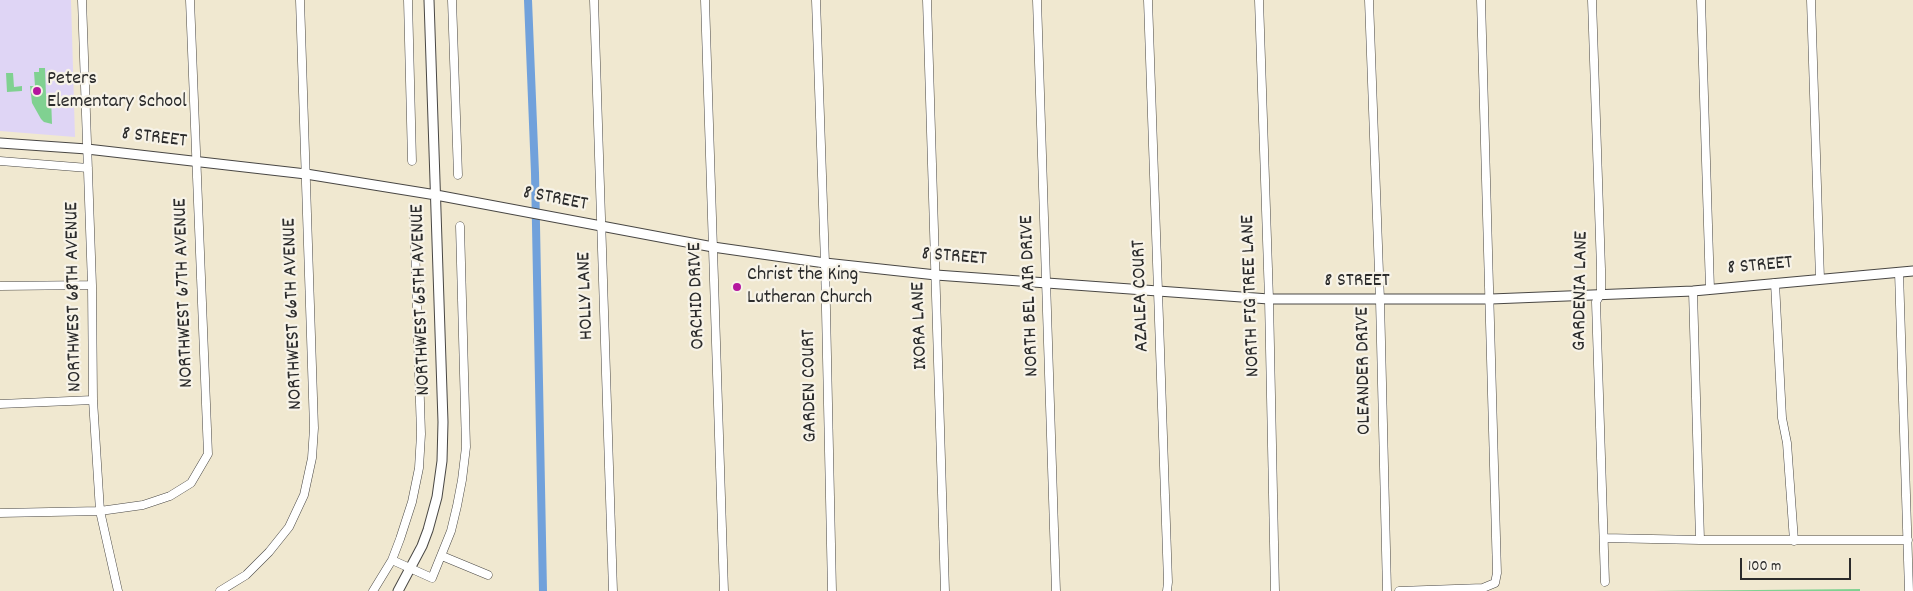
<!DOCTYPE html>
<html>
<head>
<meta charset="utf-8">
<style>
  body { margin:0 }
  #map { position:relative; width:1913px; height:591px; overflow:hidden; background:#f0e8d0; font-family:Dekko,sans-serif }
  canvas { display:block }
  .scale { position:absolute; left:1740px; top:558px; width:111px; height:22px; box-sizing:border-box; border:2px solid #2b2b2b; border-top:0; padding-left:6px; font-size:15px; line-height:18px; white-space:nowrap; color:#2b2b2b; -webkit-text-stroke:4px #f7f3e8; paint-order:stroke }
</style>
</head>
<body>
<div id="map">
<canvas width="1913" height="591"></canvas>
<div class="scale">100 m</div>
</div>
<script>
const c = document.querySelector('canvas').getContext('2d');
c.lineJoin = 'round';
function paint(path, color) { c.fillStyle = color; c.fill(path, 'evenodd'); }
const poly = rows => new Path2D(rows.map(r => 'M' + r).join(''));
function trace(path, color, width, dash) { c.strokeStyle = color; c.lineWidth = width; c.lineCap = dash ? 'butt' : 'round'; c.setLineDash(dash || []); c.stroke(path); }
function write(font, color, halo, rows, align = 'center') {
  c.font = font + ' Dekko,sans-serif'; c.lineWidth = 4.5; c.setLineDash([]); c.textBaseline = 'middle'; c.strokeStyle = halo; c.fillStyle = color; for (const [text, x, y, turn = 0] of rows) {
    c.save(); c.translate(x, y); c.rotate((+turn || 0) * Math.PI / 180); c.textAlign = isNaN(turn) ? turn : align; if (halo) c.strokeText(text, 0, 0); c.fillText(text, 0, 0); c.restore();
  }
}
paint(poly([
  [0,0,71,0,75,137,0,131]
]), '#dfd5f5');
paint(poly([
  [39,68,45,68,46,96,51,97,52,124,44,122,41,119,32,103,30,86,35,86,34,72,39,72],
  [6,73,13,73,14,87,22,86,22,91,7,92],
  [1860,589,1860,591,1653,591]
]), '#80d191');
trace(poly([
  [528,0,535,173,543,591]
]), '#71a1db', 8);
const minor = poly([
  [82,0,92,285,93,400,100,511,118,591],
  [408,0,412,161],
  [452,0,458,175],
  [594,0,613,591],
  [705,0,724,591],
  [816,0,825,263,832,591],
  [927,0,945,591],
  [1037,0,1056,591],
  [1148,0,1168,582,1167,591],
  [1259,0,1269,299,1275,591],
  [1369,0,1380,300,1387,591],
  [1592,0,1601,269,1601,293,1596,302,1605,582],
  [1701,0,1710,289],
  [1811,0,1820,279],
  [0,161,88,168],
  [1899,272,1909,591],
  [1775,283,1782,418,1787,443,1794,541],
  [0,286,92,285],
  [1693,291,1700,540],
  [0,404,93,400],
  [0,513,100,511,143,505,170,496,191,483,208,454,190,0],
  [1604,538,1700,540,1908,540],
  [442,556,488,575],
  [392,560,432,578,451,531,457,506,462,480,466,447,460,226],
  [220,591,246,575,269,552,289,527,304,495,312,458,314,428,300,0],
  [373,591,392,560,400,539,412,502,419,468,421,434,414,213],
  [1399,591,1483,588,1495,583,1497,573,1481,0]
]);
const tertiary = poly([
  [0,143,87,149,306,174,436,195,713,247,825,263,936,275,1269,299,1491,299,1693,291,1913,271],
  [398,591,422,546,428,530,437,497,442,461,443,422,429,0]
]);
trace(minor, '#494744', 9);
trace(tertiary, '#494744', 11);
trace(minor, '#fff', 8);
trace(tertiary, '#fff', 9);
for (const [x, y, r, color] of [
  [37,91,5,"#b5179e"],
  [737,287,5,"#b5179e"]
]) { const dot = new Path2D(); dot.arc(x, y, r, 0, 2 * Math.PI); c.fillStyle = color; c.fill(dot); trace(dot, '#f7f3e8', 2); }
write('20px', '#2b2b2b', '#f7f3e8', [
  ["Peters",47,80],
  ["Elementary School",47,103],
  ["Christ the King",747,276],
  ["Lutheran Church",747,299]
], 'left');
write('20px', '#2b2b2b', '#f7f3e8', [
  ["8 STREET",154,139,7],
  ["8 STREET",555,200,11],
  ["8 STREET",954,258,5],
  ["8 STREET",1760,267,-5],
  ["8 STREET",1357,282],
  ["GARDENIA LANE",1582,291,-89],
  ["NORTHWEST 67TH AVENUE",185,293,-92],
  ["HOLLY LANE",587,296,-92],
  ["ORCHID DRIVE",698,296,-92],
  ["NORTH BEL AIR DRIVE",1031,296,-92],
  ["AZALEA COURT",1142,296,-92],
  ["NORTH FIG TREE LANE",1252,296,-92],
  ["NORTHWEST 68TH AVENUE",75,297,-91],
  ["NORTHWEST 65TH AVENUE",422,300,-92],
  ["NORTHWEST 66TH AVENUE",294,314,-92],
  ["IXORA LANE",921,326,-92],
  ["OLEANDER DRIVE",1365,371,-91],
  ["GARDEN COURT",811,386,-91]
]);
</script>
</body>
</html>
